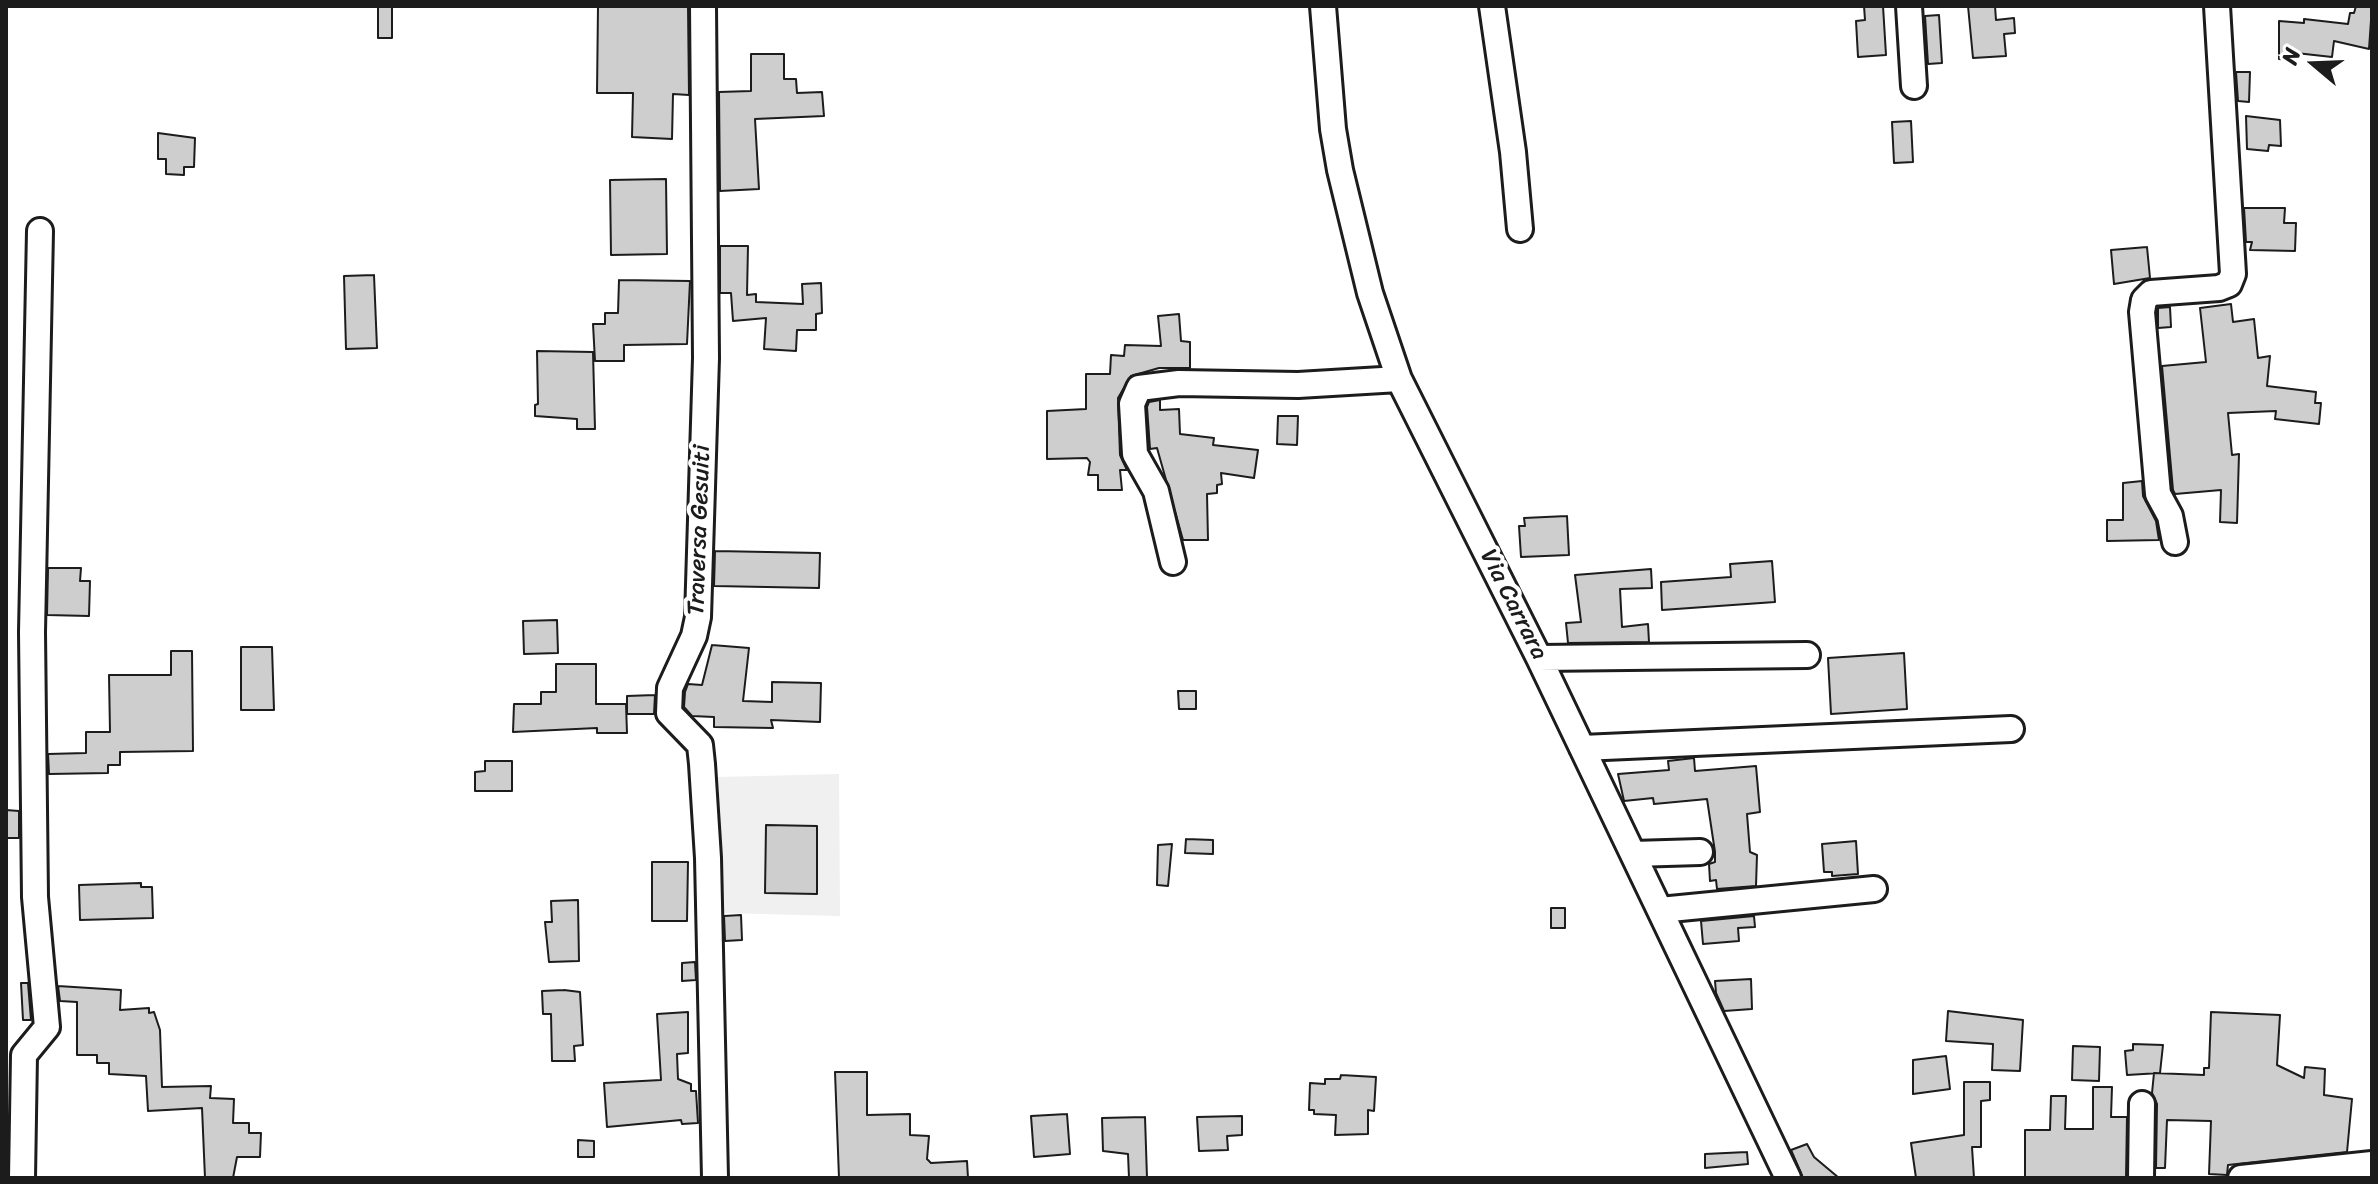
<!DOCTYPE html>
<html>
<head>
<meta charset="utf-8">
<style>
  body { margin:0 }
  #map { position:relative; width:2378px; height:1184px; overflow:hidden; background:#fff; font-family:Sriracha,sans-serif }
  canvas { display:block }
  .frame { position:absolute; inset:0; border:8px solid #1c1c1c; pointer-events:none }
  .north { position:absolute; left:2274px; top:24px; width:80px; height:80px; -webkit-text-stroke:6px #fff; paint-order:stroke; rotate:289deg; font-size:22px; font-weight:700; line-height:32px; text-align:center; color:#1c1c1c }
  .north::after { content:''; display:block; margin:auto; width:28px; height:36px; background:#1c1c1c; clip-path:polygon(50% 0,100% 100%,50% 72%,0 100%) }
</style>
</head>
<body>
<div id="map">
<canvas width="2378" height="1184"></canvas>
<div class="frame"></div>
<div class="north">N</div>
</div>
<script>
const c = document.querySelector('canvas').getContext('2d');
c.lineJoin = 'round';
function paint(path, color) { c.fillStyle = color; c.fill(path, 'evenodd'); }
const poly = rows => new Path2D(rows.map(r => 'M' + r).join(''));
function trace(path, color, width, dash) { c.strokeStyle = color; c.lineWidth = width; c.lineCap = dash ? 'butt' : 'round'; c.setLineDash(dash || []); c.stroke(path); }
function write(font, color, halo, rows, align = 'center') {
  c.font = font + ' Sriracha,sans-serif'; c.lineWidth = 8; c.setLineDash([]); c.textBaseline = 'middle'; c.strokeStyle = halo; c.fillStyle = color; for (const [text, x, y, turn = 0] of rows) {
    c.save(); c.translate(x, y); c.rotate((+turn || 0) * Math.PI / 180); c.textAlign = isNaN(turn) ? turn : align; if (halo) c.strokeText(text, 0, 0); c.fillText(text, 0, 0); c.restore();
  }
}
paint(poly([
  [839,774,840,916,723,913,718,777]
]), '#f0f0f0');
const building = poly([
  [378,6,392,6,392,38,378,38,378,6],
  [598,6,688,6,689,95,673,94,672,139,632,137,633,93,597,93,598,6],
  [1864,6,1883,6,1886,55,1858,57,1856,21,1865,20,1864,6],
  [1968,6,1995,6,1996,20,2014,18,2015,33,2004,34,2006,56,1973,58,1968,6],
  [2356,6,2372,6,2369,49,2334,41,2332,57,2296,53,2296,60,2279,59,2279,21,2304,23,2304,19,2348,24,2350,13,2354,13,2356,6],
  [1939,15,1942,63,1928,64,1925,16,1939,15],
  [751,54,784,54,784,79,796,79,797,93,822,92,824,116,755,119,759,189,720,191,719,92,751,91,751,54],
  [2236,72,2250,72,2249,102,2238,101,2236,72],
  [2246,116,2280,120,2281,146,2269,145,2268,151,2247,149,2246,116],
  [1911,121,1913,162,1894,163,1892,122,1911,121],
  [158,133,195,138,194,167,184,167,184,175,166,174,166,159,158,159,158,133],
  [666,179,667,254,611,255,610,180,666,179],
  [2244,208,2285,208,2284,223,2296,223,2295,251,2250,250,2252,242,2246,242,2244,208],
  [720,246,748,246,747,295,756,294,756,302,803,304,802,284,821,283,822,313,816,314,816,330,797,330,796,351,764,349,766,318,733,321,731,293,720,293,720,246],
  [2147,247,2150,278,2114,284,2111,250,2147,247],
  [374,275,377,348,346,349,344,276,374,275],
  [619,280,690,281,687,344,624,345,624,361,595,361,593,324,605,324,605,313,618,313,619,280],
  [2231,304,2233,322,2254,319,2258,358,2270,356,2267,386,2316,392,2315,403,2321,403,2319,424,2275,419,2276,411,2228,413,2232,455,2239,454,2237,523,2220,522,2221,490,2175,494,2173,490,2162,366,2206,362,2200,308,2231,304],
  [2170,307,2171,327,2158,328,2158,308,2170,307],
  [1179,314,1181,341,1190,342,1190,368,1159,368,1131,376,1118,398,1120,455,1127,470,1120,470,1122,490,1098,490,1098,475,1088,475,1090,462,1087,458,1047,459,1047,411,1086,409,1086,374,1110,374,1111,355,1124,356,1125,345,1161,346,1158,316,1179,314],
  [537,351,593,352,595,429,577,429,577,419,535,416,535,405,538,404,537,351],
  [1160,400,1160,410,1179,409,1180,434,1214,438,1213,445,1258,450,1254,478,1221,473,1222,484,1217,485,1217,493,1207,494,1208,540,1183,540,1157,448,1150,449,1147,407,1149,402,1160,400],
  [1278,416,1298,416,1297,445,1277,444,1278,416],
  [2142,481,2143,496,2156,521,2159,540,2107,541,2107,520,2123,520,2123,483,2142,481],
  [1567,516,1569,555,1521,557,1519,526,1525,526,1524,518,1567,516],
  [715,551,820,553,819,588,714,586,715,551],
  [1772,561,1775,602,1662,610,1661,582,1731,577,1730,564,1772,561],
  [48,568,81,568,80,581,90,581,89,616,47,615,48,568],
  [1651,569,1652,588,1620,589,1622,627,1648,624,1649,642,1568,643,1566,623,1581,622,1575,575,1651,569],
  [557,620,558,653,524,654,523,621,557,620],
  [712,645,749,648,743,701,772,702,772,682,821,683,820,722,771,720,773,728,714,727,714,717,692,716,684,707,685,692,688,684,702,685,712,645],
  [241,647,272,647,274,710,241,710,241,647],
  [171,651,192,651,193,751,120,752,120,765,108,765,108,773,49,774,48,754,86,753,86,732,110,732,109,675,171,675,171,651],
  [1904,653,1907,709,1831,714,1828,658,1904,653],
  [556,664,596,664,596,704,626,704,627,733,597,733,597,728,513,732,514,704,541,704,541,692,556,692,556,664],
  [1178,691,1196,691,1196,709,1179,709,1178,691],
  [655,695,654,714,627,714,627,696,655,695],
  [1694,758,1695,771,1756,766,1760,812,1747,814,1750,852,1757,855,1756,886,1717,889,1716,880,1710,881,1709,864,1715,862,1715,852,1707,799,1654,804,1653,798,1624,801,1618,774,1669,770,1668,761,1694,758],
  [485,761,512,761,512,791,475,791,475,772,485,771,485,761],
  [6,810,19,811,19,838,6,838,6,810],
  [766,825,817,826,817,894,765,893,766,825],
  [1186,839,1213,840,1213,854,1185,853,1186,839],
  [1856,841,1858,874,1832,876,1832,872,1824,872,1822,844,1856,841],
  [1172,844,1168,886,1157,885,1158,845,1172,844],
  [652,862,688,862,687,921,652,921,652,862],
  [141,883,141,887,152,887,153,918,80,920,79,885,141,883],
  [578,900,579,961,549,962,545,922,552,922,551,901,578,900],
  [1551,908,1565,908,1565,928,1551,928,1551,908],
  [741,915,742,940,725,941,724,916,741,915],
  [1754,916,1755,927,1738,928,1739,941,1703,944,1701,921,1754,916],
  [695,962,696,980,682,981,682,963,695,962],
  [1751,979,1752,1009,1724,1011,1716,993,1715,981,1751,979],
  [21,983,28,983,31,1020,23,1020,21,983],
  [58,986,121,990,120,1010,149,1008,149,1013,154,1012,160,1030,162,1087,211,1086,210,1098,234,1099,233,1123,249,1123,249,1133,261,1133,260,1157,237,1157,233,1178,205,1178,202,1108,148,1111,146,1076,109,1074,109,1063,97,1063,97,1055,77,1055,77,1002,60,1001,58,986],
  [564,990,580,992,583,1045,574,1046,575,1061,552,1061,551,1014,543,1014,542,991,564,990],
  [1948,1011,2023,1020,2020,1071,1992,1070,1993,1044,1946,1041,1948,1011],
  [688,1012,688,1053,677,1054,678,1079,691,1084,691,1091,696,1091,698,1123,682,1124,681,1120,607,1127,604,1083,661,1080,657,1014,688,1012],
  [2211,1012,2280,1015,2277,1065,2304,1078,2305,1067,2325,1069,2324,1095,2352,1099,2347,1152,2228,1165,2227,1175,2209,1174,2211,1121,2167,1120,2165,1168,2156,1168,2157,1104,2152,1093,2154,1073,2204,1075,2204,1068,2209,1068,2211,1012],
  [2133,1044,2163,1045,2160,1073,2127,1075,2125,1051,2133,1050,2133,1044],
  [2073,1046,2100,1047,2099,1081,2072,1080,2073,1046],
  [1946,1056,1950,1089,1913,1094,1913,1060,1946,1056],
  [835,1072,867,1072,867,1115,910,1114,910,1135,929,1136,927,1159,931,1163,967,1161,968,1178,839,1178,835,1072],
  [1341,1075,1376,1077,1374,1111,1368,1110,1368,1134,1335,1135,1336,1115,1314,1114,1314,1110,1309,1110,1310,1083,1325,1084,1325,1079,1340,1079,1341,1075],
  [1964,1082,1990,1082,1990,1100,1981,1101,1981,1147,1972,1147,1974,1178,1916,1178,1911,1143,1964,1135,1964,1082],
  [2093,1087,2112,1087,2111,1117,2127,1117,2126,1178,2025,1178,2025,1130,2050,1130,2051,1096,2066,1096,2065,1129,2093,1129,2093,1087],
  [1067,1114,1070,1154,1034,1157,1031,1116,1067,1114],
  [1242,1116,1242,1135,1227,1136,1228,1150,1199,1151,1197,1117,1242,1116],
  [1145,1117,1147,1178,1129,1178,1128,1154,1103,1151,1102,1118,1145,1117],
  [578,1140,594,1141,594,1157,578,1157,578,1140],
  [1807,1144,1814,1157,1839,1178,1803,1178,1791,1150,1807,1144],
  [1747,1152,1748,1164,1705,1168,1705,1154,1747,1152]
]);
paint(building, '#cecece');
trace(building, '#1c1c1c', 2);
const minor = poly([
  [703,6,706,358,698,617,694,636,670,688,669,713,700,745,702,764,708,858,715,1178],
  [1323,6,1333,129,1340,170,1370,293,1399,379,1539,658,1788,1178],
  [1492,6,1513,152,1520,229],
  [1909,6,1914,86],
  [2175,542,2170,516,2158,494,2142,312,2144,300,2151,293,2219,288,2229,284,2233,274,2217,6],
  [1173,562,1156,491,1135,454,1132,404,1139,388,1179,383,1298,385,1399,379],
  [1539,658,1807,655],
  [1582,748,2011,729],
  [1633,854,1700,852],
  [1660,910,1874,889],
  [22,1178,24,1055,47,1027,35,897,32,632,40,231],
  [2141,1178,2142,1104],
  [2241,1178,2372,1164]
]);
trace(minor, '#1c1c1c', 30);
trace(minor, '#fff', 24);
write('24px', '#1c1c1c', '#fff', [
  ["Traversa Gesuiti",700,530,-88],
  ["Via Carrara",1513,605,63]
]);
</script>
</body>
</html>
